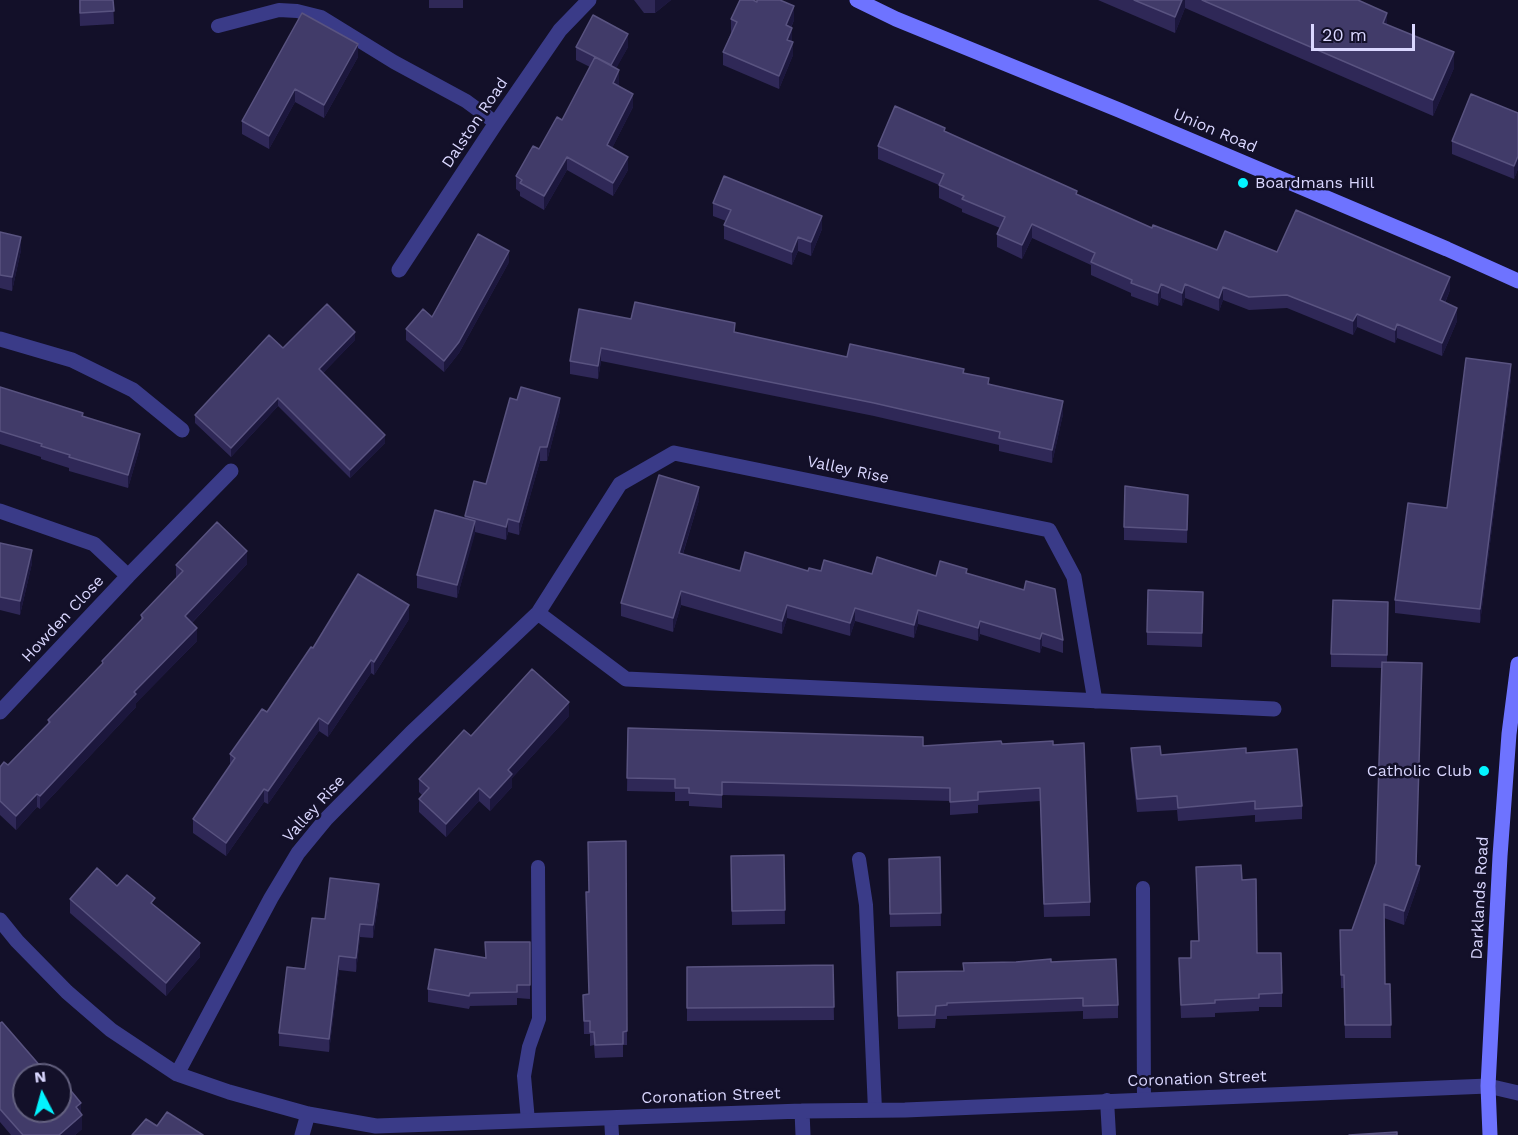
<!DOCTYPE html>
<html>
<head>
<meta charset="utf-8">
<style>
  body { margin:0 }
  #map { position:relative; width:1518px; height:1135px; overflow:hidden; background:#131029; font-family:"Work Sans",sans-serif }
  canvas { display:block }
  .north { position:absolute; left:12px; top:1063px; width:60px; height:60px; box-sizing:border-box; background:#131029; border:2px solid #63607f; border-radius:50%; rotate:354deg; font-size:16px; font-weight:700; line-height:24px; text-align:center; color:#dad7ff }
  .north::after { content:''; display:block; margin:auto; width:21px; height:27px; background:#03f4ff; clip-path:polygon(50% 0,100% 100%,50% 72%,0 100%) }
  .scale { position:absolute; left:1311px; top:24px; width:104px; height:27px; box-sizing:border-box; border:3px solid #dad7ff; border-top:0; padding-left:8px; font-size:18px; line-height:21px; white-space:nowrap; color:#dad7ff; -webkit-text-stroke:4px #131029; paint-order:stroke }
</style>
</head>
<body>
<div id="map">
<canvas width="1518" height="1135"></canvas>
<div class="north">N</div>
<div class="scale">20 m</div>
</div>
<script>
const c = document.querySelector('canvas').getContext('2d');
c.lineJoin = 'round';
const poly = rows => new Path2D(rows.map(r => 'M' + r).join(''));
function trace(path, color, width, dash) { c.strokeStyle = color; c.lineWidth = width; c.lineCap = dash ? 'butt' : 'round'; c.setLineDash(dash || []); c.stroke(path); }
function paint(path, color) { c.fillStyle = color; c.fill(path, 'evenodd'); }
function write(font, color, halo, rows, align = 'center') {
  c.font = font + ' "Work Sans",sans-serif'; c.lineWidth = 5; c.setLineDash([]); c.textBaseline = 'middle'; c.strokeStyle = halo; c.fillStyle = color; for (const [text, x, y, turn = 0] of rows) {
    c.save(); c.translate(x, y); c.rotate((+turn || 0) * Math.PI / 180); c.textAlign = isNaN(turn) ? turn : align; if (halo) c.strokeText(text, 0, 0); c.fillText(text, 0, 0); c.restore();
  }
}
trace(poly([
  [218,26,279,10,297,11,321,17,394,62,466,101,496,123],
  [859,859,866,905,875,1110],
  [1143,888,1144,1099],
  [1107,1100,1109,1135],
  [611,1118,612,1135],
  [528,1121,524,1076,529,1047,539,1019,538,867]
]), '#3a3b88', 14);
trace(poly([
  [399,270,496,123,560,30,589,0],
  [0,339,72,360,133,390,182,430],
  [0,511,94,544,128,576,0,712],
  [128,576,231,471],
  [538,613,626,679,1274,709],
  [0,920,17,941,67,992,111,1030,177,1074,229,1092,308,1114,376,1126,802,1111,905,1110,1488,1086,1518,1093],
  [177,1074,271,898,298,853,326,819,411,733,538,613,620,484,674,453,1049,530,1074,577,1095,701],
  [802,1111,803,1135],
  [302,1135,308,1114]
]), '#3a3b88', 15);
trace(poly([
  [857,0,896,19,1119,110,1447,249,1518,281],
  [1490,1135,1488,1086,1500,856,1509,734,1518,664]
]), '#6e73ff', 15);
paint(poly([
  [79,0,113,0,114,24,80,26],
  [429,0,463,0,463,8,429,8],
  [634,0,671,0,655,13,644,13],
  [1098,0,1358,0,1387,24,1454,68,1433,116,1185,8,1175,33],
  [302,13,358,57,324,118,295,102,269,149,242,134,242,121],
  [731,19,794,20,791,28,793,55,779,89,723,65,723,52,731,33],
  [576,47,628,47,616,68,619,83,618,86,633,107,612,148,628,170,613,196,567,170,544,210,520,196,520,192,516,189,516,176,562,120,590,67,576,60],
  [1518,113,1518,169,1514,179,1452,154,1452,141],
  [945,131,1077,194,1152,228,1217,250,1277,252,1450,290,1445,303,1457,321,1442,356,1397,338,1395,343,1357,327,1353,335,1287,308,1249,310,1223,300,1219,311,1185,298,1182,306,1161,298,1158,306,1131,296,1131,293,1091,275,1091,265,1032,238,1022,259,997,247,997,234,1000,228,962,212,962,209,939,198,939,185,878,159,878,146],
  [713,203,822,229,811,256,798,251,792,265,724,239,724,225,726,221,713,216],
  [0,232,21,250,12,291,0,288],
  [509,262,459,353,444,372,406,340,406,329,432,317],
  [631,319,735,332,847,357,964,373,1063,414,1052,463,999,451,999,445,874,416,601,361,598,379,570,374,570,361],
  [355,340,323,373,385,443,350,478,278,406,231,457,195,423,195,415,283,348],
  [1511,377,1480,623,1395,613,1395,600,1447,508],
  [0,387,83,416,140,447,128,488,69,471,69,468,41,459,41,457,0,444],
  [560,411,547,461,540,461,519,535,508,532,506,540,475,532,457,598,417,588,417,575,465,518,465,516,486,484],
  [1188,495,1187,543,1124,540,1124,527],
  [699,500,683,554,740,571,808,571,936,576,967,574,1063,640,1063,653,1042,646,1040,653,980,634,978,641,918,624,914,638,855,621,850,636,787,618,782,634,681,605,673,632,621,616,621,603],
  [0,543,32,563,20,615,0,610],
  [247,564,192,623,197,641,136,703,136,707,40,809,37,807,16,830,0,815,0,767,8,765,48,724,48,720,102,665,102,661,141,620,141,615,176,578,176,565],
  [1203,592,1202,647,1147,645,1147,632],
  [1388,602,1387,662,1417,865,1420,879,1404,925,1384,918,1385,984,1390,984,1391,1038,1345,1038,1344,988,1341,988,1340,930,1352,930,1376,863,1382,668,1331,667,1331,654],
  [409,619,374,675,371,673,328,737,319,731,268,804,264,802,226,856,193,833,193,819,230,765,230,754,267,712,313,648],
  [569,716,512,778,512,787,490,811,479,801,446,837,419,812,419,799,422,795,419,792,419,779,471,736],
  [628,728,923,746,1002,744,1053,745,1090,902,1090,916,1044,917,1040,801,978,805,978,813,950,815,950,801,722,795,722,808,689,806,689,801,675,801,675,792,627,791],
  [1131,748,1161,755,1246,753,1302,806,1302,819,1255,822,1255,815,1178,821,1177,810,1137,812,1131,761],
  [784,855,785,924,732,925,731,856],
  [940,857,941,926,890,927,889,859],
  [1196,867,1242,880,1257,953,1282,993,1282,1007,1259,1007,1259,1011,1215,1013,1215,1017,1181,1018,1179,971,1191,958,1198,941],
  [117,886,155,907,200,957,166,996,70,913,70,899],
  [379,897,373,938,360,937,356,972,339,970,329,1052,279,1046,279,1033,325,919],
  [530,942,530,999,517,998,517,1005,470,1006,469,1009,428,1002,428,989,485,958],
  [1051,962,1118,1005,1118,1018,1083,1019,1083,1011,947,1016,947,1019,936,1019,935,1028,898,1029,897,972,964,971],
  [833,965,834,1020,687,1021,687,967],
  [583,995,627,1031,627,1045,623,1045,623,1057,595,1058,594,1045,590,1046,590,1034,584,1034],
  [0,1023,81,1114,82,1129,75,1135,11,1135,0,1122]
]), '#2f2857');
paint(poly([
  [655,0,671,0,655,13],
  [1182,0,1185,0,1185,8,1175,33,1175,17],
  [794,6,794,20,786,38,786,25],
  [1387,13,1387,29,1383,23],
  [792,28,792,41,787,40],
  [628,34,628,47,611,78,611,65],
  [793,42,793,55,779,89,779,76],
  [358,44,358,57,324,118,324,105],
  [1454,52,1454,68,1433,116,1433,100],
  [619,70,619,83,613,96,613,83],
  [295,89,295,102,269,149,269,136],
  [633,94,633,107,607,158,607,145],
  [1518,156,1518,169,1514,179,1514,166],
  [567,157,567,170,544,210,544,196],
  [628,157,628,170,613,196,613,183],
  [822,216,822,229,811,256,811,242],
  [1032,224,1032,238,1022,259,1022,245],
  [21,237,21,250,12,291,12,277],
  [798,237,798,251,792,265,792,252],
  [509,251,509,262,459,353,444,372,444,361],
  [1450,277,1450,290,1440,314,1440,300],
  [1161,284,1161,298,1158,306,1158,293],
  [1185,284,1185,298,1182,306,1182,293],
  [1223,287,1223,300,1219,311,1219,298],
  [1457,308,1457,321,1442,356,1442,343],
  [1357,314,1357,327,1353,335,1353,321],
  [1397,324,1397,338,1395,343,1395,330],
  [355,332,355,340,319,377,319,369],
  [601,348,601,361,598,379,598,366],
  [1511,364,1511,377,1480,623,1480,609],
  [278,398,278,406,231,457,231,448],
  [560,398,560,411,547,461,547,447],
  [1063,401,1063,414,1052,463,1052,450],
  [140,434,140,447,128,488,128,475],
  [385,435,385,443,350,478,350,470],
  [540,447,540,461,519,535,519,522],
  [699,487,699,500,679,566,679,553],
  [508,519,508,532,506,540,506,527],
  [475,521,475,534,457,598,457,585],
  [32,550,32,563,20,615,20,601],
  [247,551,247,564,185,630,185,616],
  [681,591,681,605,673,632,673,618],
  [409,605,409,619,374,675,374,662],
  [787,605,787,618,782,634,782,621],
  [855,608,855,621,850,636,850,623],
  [918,610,918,624,914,638,914,625],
  [980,621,980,634,978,641,978,628],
  [197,628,197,641,136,703,136,707,40,809,40,796,134,692],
  [1042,633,1042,646,1040,653,1040,639],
  [371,660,371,673,328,737,328,724],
  [569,702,569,716,512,778,512,787,490,811,490,798,508,770],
  [319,718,319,731,268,804,268,791],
  [479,788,479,801,446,837,446,824],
  [264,789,264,802,226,856,226,843],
  [37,794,37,807,16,830,16,816],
  [1420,866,1420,879,1404,925,1404,911],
  [379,884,379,897,373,938,373,925],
  [360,924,360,937,356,972,356,958],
  [200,943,200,957,166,996,166,983],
  [339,956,339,970,329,1052,329,1039],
  [81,1103,81,1116,76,1107],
  [82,1115,82,1129,75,1135,59,1135]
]), '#1c173d');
const building = poly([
  [80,0,113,0,114,11,80,13,80,0],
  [740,0,753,0,757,2,757,0,780,0,794,6,786,25,792,28,787,40,793,42,779,76,723,52,737,22,731,19,740,0],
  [1134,0,1182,0,1175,17,1134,0],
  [1202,0,1358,0,1387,13,1383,23,1454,52,1433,100,1202,0],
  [302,13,358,44,324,105,295,89,269,136,242,121,302,13],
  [593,15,628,34,611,65,576,47,593,15],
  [595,57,619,70,613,83,633,94,607,145,628,157,613,183,567,157,544,196,520,183,522,180,516,176,533,146,539,149,557,117,562,120,595,57],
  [1471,94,1518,113,1518,156,1514,166,1452,141,1471,94],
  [895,106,945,128,944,131,1077,191,1076,194,1152,228,1153,225,1217,250,1225,231,1277,252,1296,210,1450,277,1440,300,1457,308,1442,343,1397,324,1395,330,1357,314,1353,321,1287,295,1249,297,1223,287,1219,298,1185,284,1182,293,1161,284,1158,293,1131,283,1132,280,1091,262,1095,253,1032,224,1022,245,997,234,1005,217,962,199,964,196,939,185,944,174,878,146,895,106],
  [724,176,822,216,811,242,798,237,792,252,724,225,731,210,713,203,724,176],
  [0,232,21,237,12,277,0,275,0,232],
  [478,234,509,251,459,342,444,361,406,329,423,309,432,317,478,234],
  [635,302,735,323,734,332,847,357,850,344,964,369,963,373,989,378,988,384,1063,401,1052,450,999,438,1000,432,874,403,601,348,598,366,570,361,579,309,631,319,635,302],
  [327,304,355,332,319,369,385,435,350,470,278,398,231,448,195,415,269,335,283,348,327,304],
  [1466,358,1511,364,1480,609,1395,600,1408,503,1447,508,1466,358],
  [0,387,83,413,82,416,140,434,128,475,69,457,70,455,41,446,42,444,0,431,0,387],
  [521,387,560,398,547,447,540,447,519,522,508,519,506,527,465,516,474,481,486,484,510,398,517,400,521,387],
  [659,475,699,487,679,553,740,571,745,552,808,571,809,568,821,571,824,560,872,574,877,557,936,576,940,561,967,569,966,573,1024,590,1026,581,1055,589,1063,640,1042,633,1040,639,980,621,978,628,918,610,914,625,855,608,850,623,787,605,782,621,681,591,673,618,621,603,659,475],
  [1125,486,1188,495,1187,530,1124,527,1125,486],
  [435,510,475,521,457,585,417,575,435,510],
  [217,522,247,551,185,616,197,628,134,692,136,694,40,796,37,794,16,816,0,801,0,767,4,762,8,765,50,722,48,720,103,663,102,661,143,618,141,615,183,571,176,565,217,522],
  [0,543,32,550,20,601,0,597,0,543],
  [358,574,409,605,374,662,371,660,328,724,319,718,268,791,264,789,226,843,193,819,235,758,230,754,262,709,267,712,311,647,313,648,358,574],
  [1148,590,1203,592,1202,633,1147,632,1148,590],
  [1333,600,1388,602,1387,655,1331,654,1333,600],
  [1382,662,1422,663,1416,865,1420,866,1404,911,1384,904,1385,984,1390,984,1391,1025,1345,1025,1344,975,1341,975,1340,930,1352,930,1376,863,1382,662],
  [532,669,569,702,508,770,512,774,490,798,479,788,446,824,419,799,429,788,419,779,464,730,471,736,532,669],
  [628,728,923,737,923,746,1001,741,1002,744,1053,741,1053,745,1084,743,1090,902,1044,904,1040,788,978,792,978,800,950,802,950,788,722,782,722,795,689,793,689,788,675,788,675,779,627,778,628,728],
  [1160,746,1161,755,1246,748,1246,753,1297,749,1302,806,1255,809,1255,801,1178,808,1177,796,1137,799,1131,748,1160,746],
  [626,841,627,1031,623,1032,623,1044,595,1045,594,1032,590,1032,590,1021,584,1021,583,995,589,994,586,892,589,892,588,842,626,841],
  [784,855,785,910,732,911,731,856,784,855],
  [940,857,941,913,890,914,889,859,940,857],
  [1241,865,1242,880,1256,879,1257,953,1281,953,1282,993,1259,994,1259,998,1215,1000,1215,1003,1181,1005,1179,958,1191,958,1191,941,1199,941,1196,867,1241,865],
  [97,868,117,886,127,875,155,898,151,903,200,943,166,983,70,899,97,868],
  [330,878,379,884,373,925,360,924,356,958,339,956,329,1039,279,1033,287,967,305,969,312,918,325,919,330,878],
  [485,942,530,942,530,985,517,985,517,992,470,993,469,996,428,989,435,949,486,958,485,942],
  [1051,959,1051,962,1116,959,1118,1005,1083,1006,1083,998,947,1003,947,1005,936,1006,935,1015,898,1016,897,972,964,971,963,963,1016,962,1051,959],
  [833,965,834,1007,687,1008,687,967,833,965],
  [2,1022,48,1075,24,1075,24,1111,60,1111,60,1082,62,1080,81,1103,76,1107,82,1115,59,1135,23,1135,0,1109,0,1023,2,1022],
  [167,1112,203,1135,132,1135,146,1119,157,1126,167,1112],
  [1397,1132,1397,1135,1349,1135,1397,1132]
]);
paint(building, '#413b69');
trace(building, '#595380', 1.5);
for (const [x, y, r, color] of [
  [1243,183,6,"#03f4ff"],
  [1484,771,6,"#03f4ff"]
]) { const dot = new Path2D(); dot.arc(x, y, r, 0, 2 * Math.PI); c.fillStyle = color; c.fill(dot); trace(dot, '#131029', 2); }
write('16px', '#dad7ff', '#131029', [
  ["Dalston Road",475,123,-56],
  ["Union Road",1215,131,23],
  ["Valley Rise",848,470,12],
  ["Howden Close",63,619,-47],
  ["Valley Rise",314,809,-48],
  ["Darklands Road",1480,898,-87],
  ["Coronation Street",1197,1079,-2],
  ["Coronation Street",711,1096,-2]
]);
write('16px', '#dad7ff', '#131029', [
  ["Boardmans Hill",1255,183],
  ["Catholic Club",1472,771,"right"]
], 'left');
</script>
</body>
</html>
